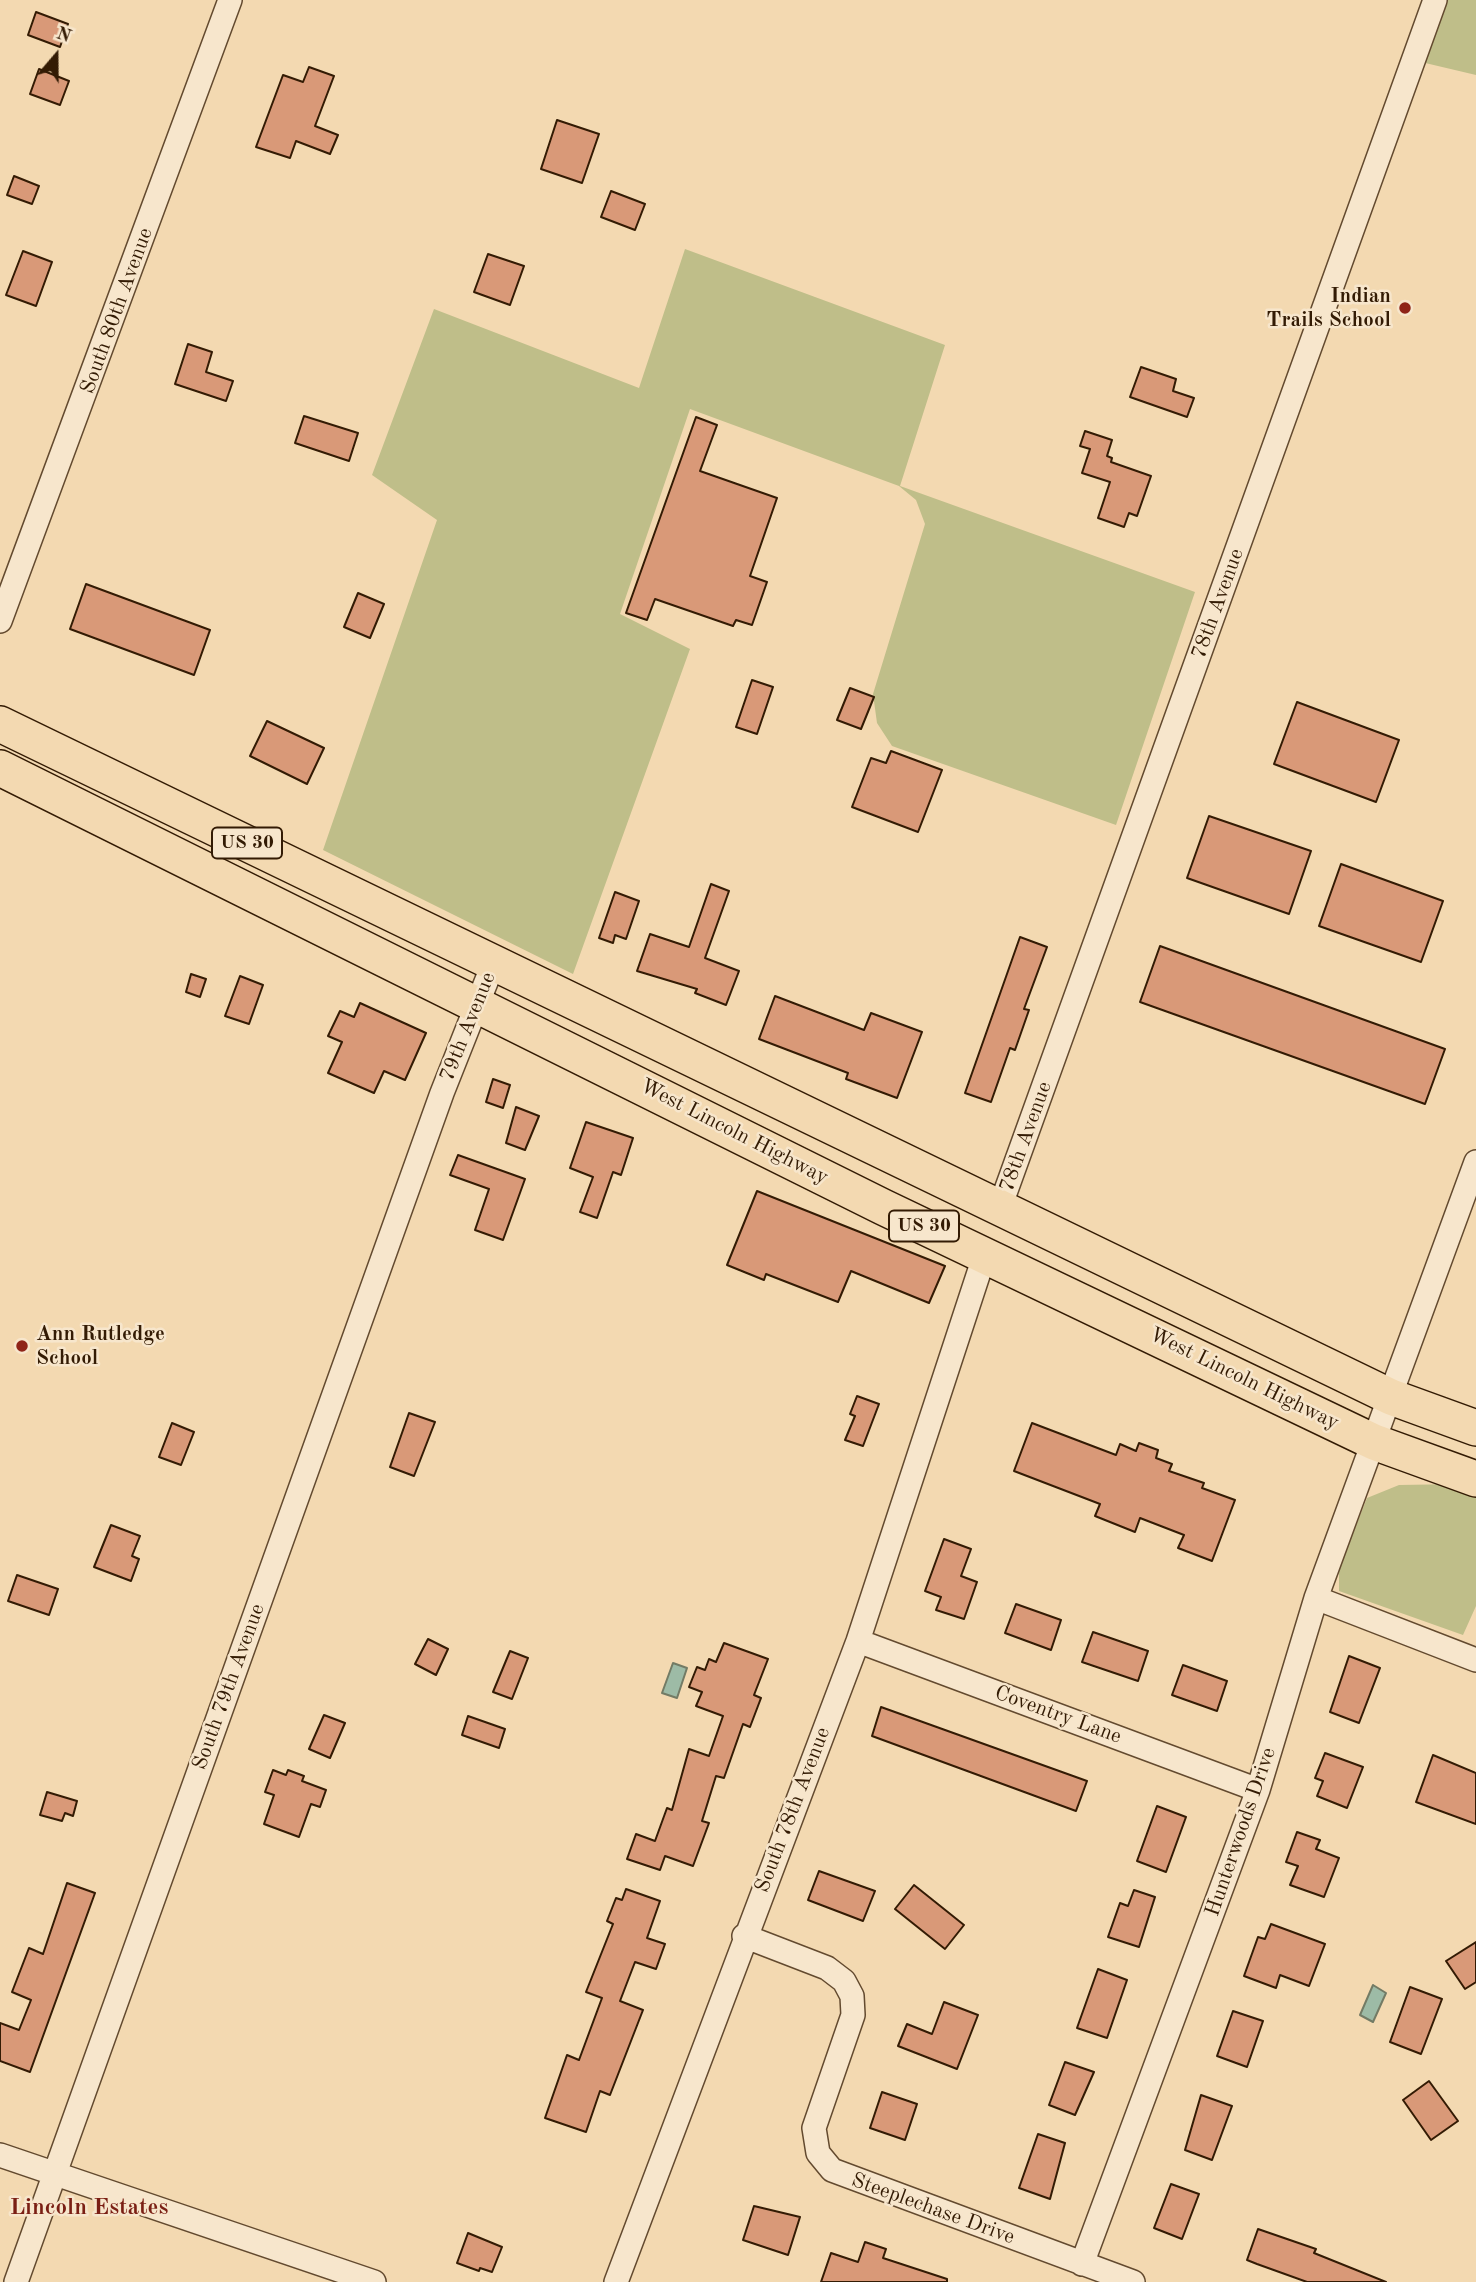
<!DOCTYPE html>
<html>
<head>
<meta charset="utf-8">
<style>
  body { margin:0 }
  #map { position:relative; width:1476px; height:2282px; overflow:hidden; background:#f3d9b1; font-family:"Old Standard TT",serif }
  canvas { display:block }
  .north { position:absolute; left:21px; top:21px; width:70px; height:70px; -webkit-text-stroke:5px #f7e6cc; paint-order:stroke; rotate:20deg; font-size:19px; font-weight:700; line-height:28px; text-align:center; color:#331b04 }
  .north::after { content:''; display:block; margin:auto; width:24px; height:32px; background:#331b04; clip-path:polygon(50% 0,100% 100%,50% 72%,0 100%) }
</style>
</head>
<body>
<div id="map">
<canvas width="1476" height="2282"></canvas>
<div class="north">N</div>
</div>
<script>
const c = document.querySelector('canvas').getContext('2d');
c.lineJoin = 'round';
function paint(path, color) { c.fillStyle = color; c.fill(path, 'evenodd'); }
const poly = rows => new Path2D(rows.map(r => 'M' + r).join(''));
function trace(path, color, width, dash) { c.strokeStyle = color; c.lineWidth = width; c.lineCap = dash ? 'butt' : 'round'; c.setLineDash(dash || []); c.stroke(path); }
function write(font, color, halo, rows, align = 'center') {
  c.font = font + ' "Old Standard TT",serif'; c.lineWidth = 5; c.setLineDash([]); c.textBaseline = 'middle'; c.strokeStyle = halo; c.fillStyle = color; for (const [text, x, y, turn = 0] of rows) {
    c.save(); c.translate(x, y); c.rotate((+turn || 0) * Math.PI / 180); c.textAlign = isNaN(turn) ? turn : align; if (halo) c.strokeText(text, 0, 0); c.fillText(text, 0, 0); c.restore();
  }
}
paint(poly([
  [1444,0,1476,0,1476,75,1421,62],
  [685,249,945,345,900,486,1195,592,1116,825,892,746,877,723,873,694,925,524,916,500,899,486,690,409,620,614,690,649,573,974,323,850,437,520,372,475,434,309,639,388],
  [1460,1484,1476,1489,1476,1606,1463,1635,1339,1591,1339,1568,1367,1498,1399,1485]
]), '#bfbe89');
const water = poly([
  [673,1663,687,1668,677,1698,662,1693,673,1663],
  [1373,1985,1386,1993,1373,2022,1360,2015,1373,1985]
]);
paint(water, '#9dbba6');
trace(water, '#737b65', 2);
const building = poly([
  [36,12,68,24,60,47,28,35,36,12],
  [309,67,334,76,315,126,338,135,330,154,296,141,290,158,256,147,283,75,303,82,309,67],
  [39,69,69,81,60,105,30,94,39,69],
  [557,120,599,134,582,183,541,169,557,120],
  [14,176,39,186,32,204,7,195,14,176],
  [611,191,645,204,635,230,601,217,611,191],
  [23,251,52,262,36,306,6,295,23,251],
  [488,254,524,266,510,305,474,292,488,254],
  [188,344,212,352,206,372,233,381,226,401,175,384,188,344],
  [1141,367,1176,379,1173,391,1194,398,1187,417,1130,397,1141,367],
  [304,416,358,433,349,461,295,443,304,416],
  [696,417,717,425,700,471,777,498,750,576,767,582,752,625,736,620,733,626,655,599,647,620,626,613,696,417],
  [1085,431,1112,440,1107,456,1112,458,1111,462,1151,476,1137,516,1129,513,1124,527,1098,518,1110,482,1082,473,1090,449,1080,446,1085,431],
  [86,584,210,630,194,675,70,629,86,584],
  [358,593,384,604,370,638,344,627,358,593],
  [752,680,773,687,757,734,736,727,752,680],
  [850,688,874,697,861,729,837,720,850,688],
  [1297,702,1399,740,1376,802,1274,764,1297,702],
  [267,721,324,748,307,784,250,756,267,721],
  [891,751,942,770,918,832,852,807,871,758,886,763,891,751],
  [1209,816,1311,851,1289,914,1187,878,1209,816],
  [1341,864,1443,901,1421,962,1319,926,1341,864],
  [711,884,729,891,705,958,739,971,726,1005,695,993,697,989,637,971,650,934,689,947,711,884],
  [615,892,639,901,626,939,615,935,613,943,599,938,615,892],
  [1020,937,1047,947,1024,1009,1029,1010,1015,1050,1010,1048,991,1102,965,1093,1020,937],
  [1160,946,1445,1049,1425,1104,1140,1002,1160,946],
  [191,974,206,979,200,997,186,992,191,974],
  [240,976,263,985,249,1024,225,1016,240,976],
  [775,996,864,1030,871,1013,922,1032,897,1098,846,1079,848,1073,759,1039,775,996],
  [360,1003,426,1033,405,1080,384,1071,374,1093,328,1073,342,1042,328,1036,340,1011,354,1017,360,1003],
  [493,1079,510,1085,503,1108,486,1102,493,1079],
  [516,1107,539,1116,525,1150,506,1143,516,1107],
  [586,1122,633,1138,621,1175,613,1172,597,1218,580,1212,593,1177,570,1168,586,1122],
  [458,1155,525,1179,503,1240,475,1230,489,1189,450,1175,458,1155],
  [757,1191,945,1266,929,1303,851,1271,838,1302,766,1274,764,1280,727,1265,757,1191],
  [857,1396,879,1404,863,1446,845,1440,855,1416,850,1414,857,1396],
  [409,1413,435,1422,414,1476,390,1467,409,1413],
  [172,1423,194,1432,181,1465,159,1457,172,1423],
  [1032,1423,1116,1455,1120,1444,1136,1451,1139,1443,1158,1450,1156,1458,1172,1464,1169,1471,1204,1483,1202,1488,1235,1500,1212,1561,1178,1548,1184,1535,1140,1518,1135,1532,1095,1516,1100,1504,1014,1471,1032,1423],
  [111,1525,140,1536,132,1556,139,1559,131,1581,94,1567,111,1525],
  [944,1539,971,1549,961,1576,977,1582,964,1619,936,1610,941,1597,925,1591,944,1539],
  [17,1575,58,1589,49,1615,8,1601,17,1575],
  [1016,1604,1061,1620,1051,1650,1005,1633,1016,1604],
  [1093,1632,1148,1651,1138,1681,1082,1662,1093,1632],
  [428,1639,448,1649,436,1675,415,1664,428,1639],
  [724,1643,768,1659,754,1695,761,1698,750,1727,743,1724,724,1778,716,1776,702,1821,709,1823,693,1866,665,1856,660,1870,627,1859,636,1834,655,1841,667,1808,672,1810,689,1749,709,1756,723,1716,696,1706,702,1692,689,1687,697,1667,705,1670,709,1659,716,1662,724,1643],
  [510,1651,528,1658,512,1699,493,1692,510,1651],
  [1349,1656,1380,1668,1359,1723,1330,1712,1349,1656],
  [1183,1665,1227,1681,1217,1711,1172,1695,1183,1665],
  [881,1707,1087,1781,1076,1811,872,1736,881,1707],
  [324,1715,345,1723,330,1758,309,1749,324,1715],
  [468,1716,505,1729,499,1748,462,1735,468,1716],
  [1325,1753,1363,1767,1347,1808,1317,1796,1323,1781,1315,1778,1325,1753],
  [1433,1755,1476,1773,1476,1824,1416,1802,1433,1755],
  [273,1770,286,1775,288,1770,304,1776,302,1781,326,1790,320,1807,311,1804,299,1837,264,1824,274,1795,265,1792,273,1770],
  [47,1792,77,1801,73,1816,65,1813,62,1821,40,1815,47,1792],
  [1157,1806,1186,1817,1166,1872,1137,1861,1157,1806],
  [1297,1832,1320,1840,1316,1849,1339,1858,1324,1897,1290,1885,1298,1866,1286,1862,1297,1832],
  [819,1871,875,1891,863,1921,808,1900,819,1871],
  [67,1883,95,1893,30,2072,0,2061,0,2023,19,2030,31,2000,12,1992,29,1948,43,1954,67,1883],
  [914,1885,964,1925,945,1949,895,1909,914,1885],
  [626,1889,660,1901,647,1938,665,1944,656,1969,635,1962,620,2001,643,2010,610,2095,600,2091,586,2132,545,2118,567,2055,579,2060,602,1998,586,1992,613,1924,607,1921,616,1898,622,1900,626,1889],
  [1134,1890,1155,1897,1139,1947,1108,1937,1120,1903,1128,1906,1134,1890],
  [1271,1924,1325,1944,1309,1986,1280,1975,1276,1988,1244,1976,1258,1937,1265,1939,1271,1924],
  [1476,1942,1476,1982,1465,1989,1446,1961,1476,1942],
  [1098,1969,1127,1980,1107,2038,1077,2028,1098,1969],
  [1410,1987,1442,1999,1421,2054,1390,2042,1410,1987],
  [944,2002,978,2015,957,2069,898,2046,907,2024,932,2034,944,2002],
  [1233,2011,1263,2021,1247,2067,1217,2056,1233,2011],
  [1065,2062,1094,2072,1075,2115,1049,2105,1065,2062],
  [1429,2081,1458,2121,1431,2140,1403,2100,1429,2081],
  [882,2092,917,2104,905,2140,870,2128,882,2092],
  [1201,2095,1232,2106,1212,2160,1185,2150,1201,2095],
  [1038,2134,1065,2143,1050,2199,1019,2188,1038,2134],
  [1171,2184,1199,2194,1182,2239,1154,2228,1171,2184],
  [754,2206,800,2217,788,2255,743,2240,754,2206],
  [1258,2229,1316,2249,1314,2253,1386,2282,1307,2282,1257,2264,1247,2260,1258,2229],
  [468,2233,502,2247,492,2272,480,2268,479,2271,457,2263,468,2233],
  [865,2242,886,2249,883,2258,947,2279,947,2282,821,2282,831,2253,858,2262,865,2242]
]);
paint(building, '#d99978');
trace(building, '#331b04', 2);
const minor = poly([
  [0,621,230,0],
  [1000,1207,1435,0],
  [1316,1598,1476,1660],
  [858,1641,1258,1790],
  [744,1936,827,1968,844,1981,852,1996,853,2015,814,2128,818,2153,832,2170,1133,2282],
  [0,2155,374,2282],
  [1082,2264,1258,1790,1316,1598,1476,1162],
  [16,2282,442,1093,494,962],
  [616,2282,858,1641,985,1254]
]);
const primary = poly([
  [0,724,1391,1397,1476,1428],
  [0,768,883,1207,1374,1442,1476,1479]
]);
trace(minor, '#634a2f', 26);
trace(primary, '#331b04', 38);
trace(minor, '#f7e6cc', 23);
trace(primary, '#f3d9b1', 35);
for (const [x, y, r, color] of [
  [1405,308,7,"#8f2418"],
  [22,1346,7,"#8f2418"]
]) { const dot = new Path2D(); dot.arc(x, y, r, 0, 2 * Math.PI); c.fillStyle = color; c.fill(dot); trace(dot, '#f7e6cc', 2.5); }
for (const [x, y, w] of [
  [247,843,70],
  [924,1226,70]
]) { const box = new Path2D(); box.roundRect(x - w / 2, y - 15.5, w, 31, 5); c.fillStyle = '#f7e6cc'; c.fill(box); trace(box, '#331b04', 2); }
write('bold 19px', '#331b04', null, [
  ["US 30",247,843],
  ["US 30",924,1226]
]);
write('bold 21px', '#331b04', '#f7e6cc', [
  ["Indian",1391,296],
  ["Trails School",1391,320],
  ["Ann Rutledge",36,1334,"left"],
  ["School",36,1358,"left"]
], 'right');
write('21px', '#331b04', '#f7e6cc', [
  ["South 80th Avenue",117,311,-70],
  ["78th Avenue",1218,604,-70],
  ["79th Avenue",468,1027,-68],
  ["West Lincoln Highway",734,1132,27],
  ["78th Avenue",1026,1137,-70],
  ["West Lincoln Highway",1244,1379,26],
  ["South 79th Avenue",229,1687,-70],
  ["Coventry Lane",1058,1715,20],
  ["South 78th Avenue",793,1810,-69],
  ["Hunterwoods Drive",1241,1832,-71],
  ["Steeplechase Drive",933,2209,20]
]);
write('bold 23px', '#7a1f14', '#f7e6cc', [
  ["Lincoln Estates",89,2208]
]);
</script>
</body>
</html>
